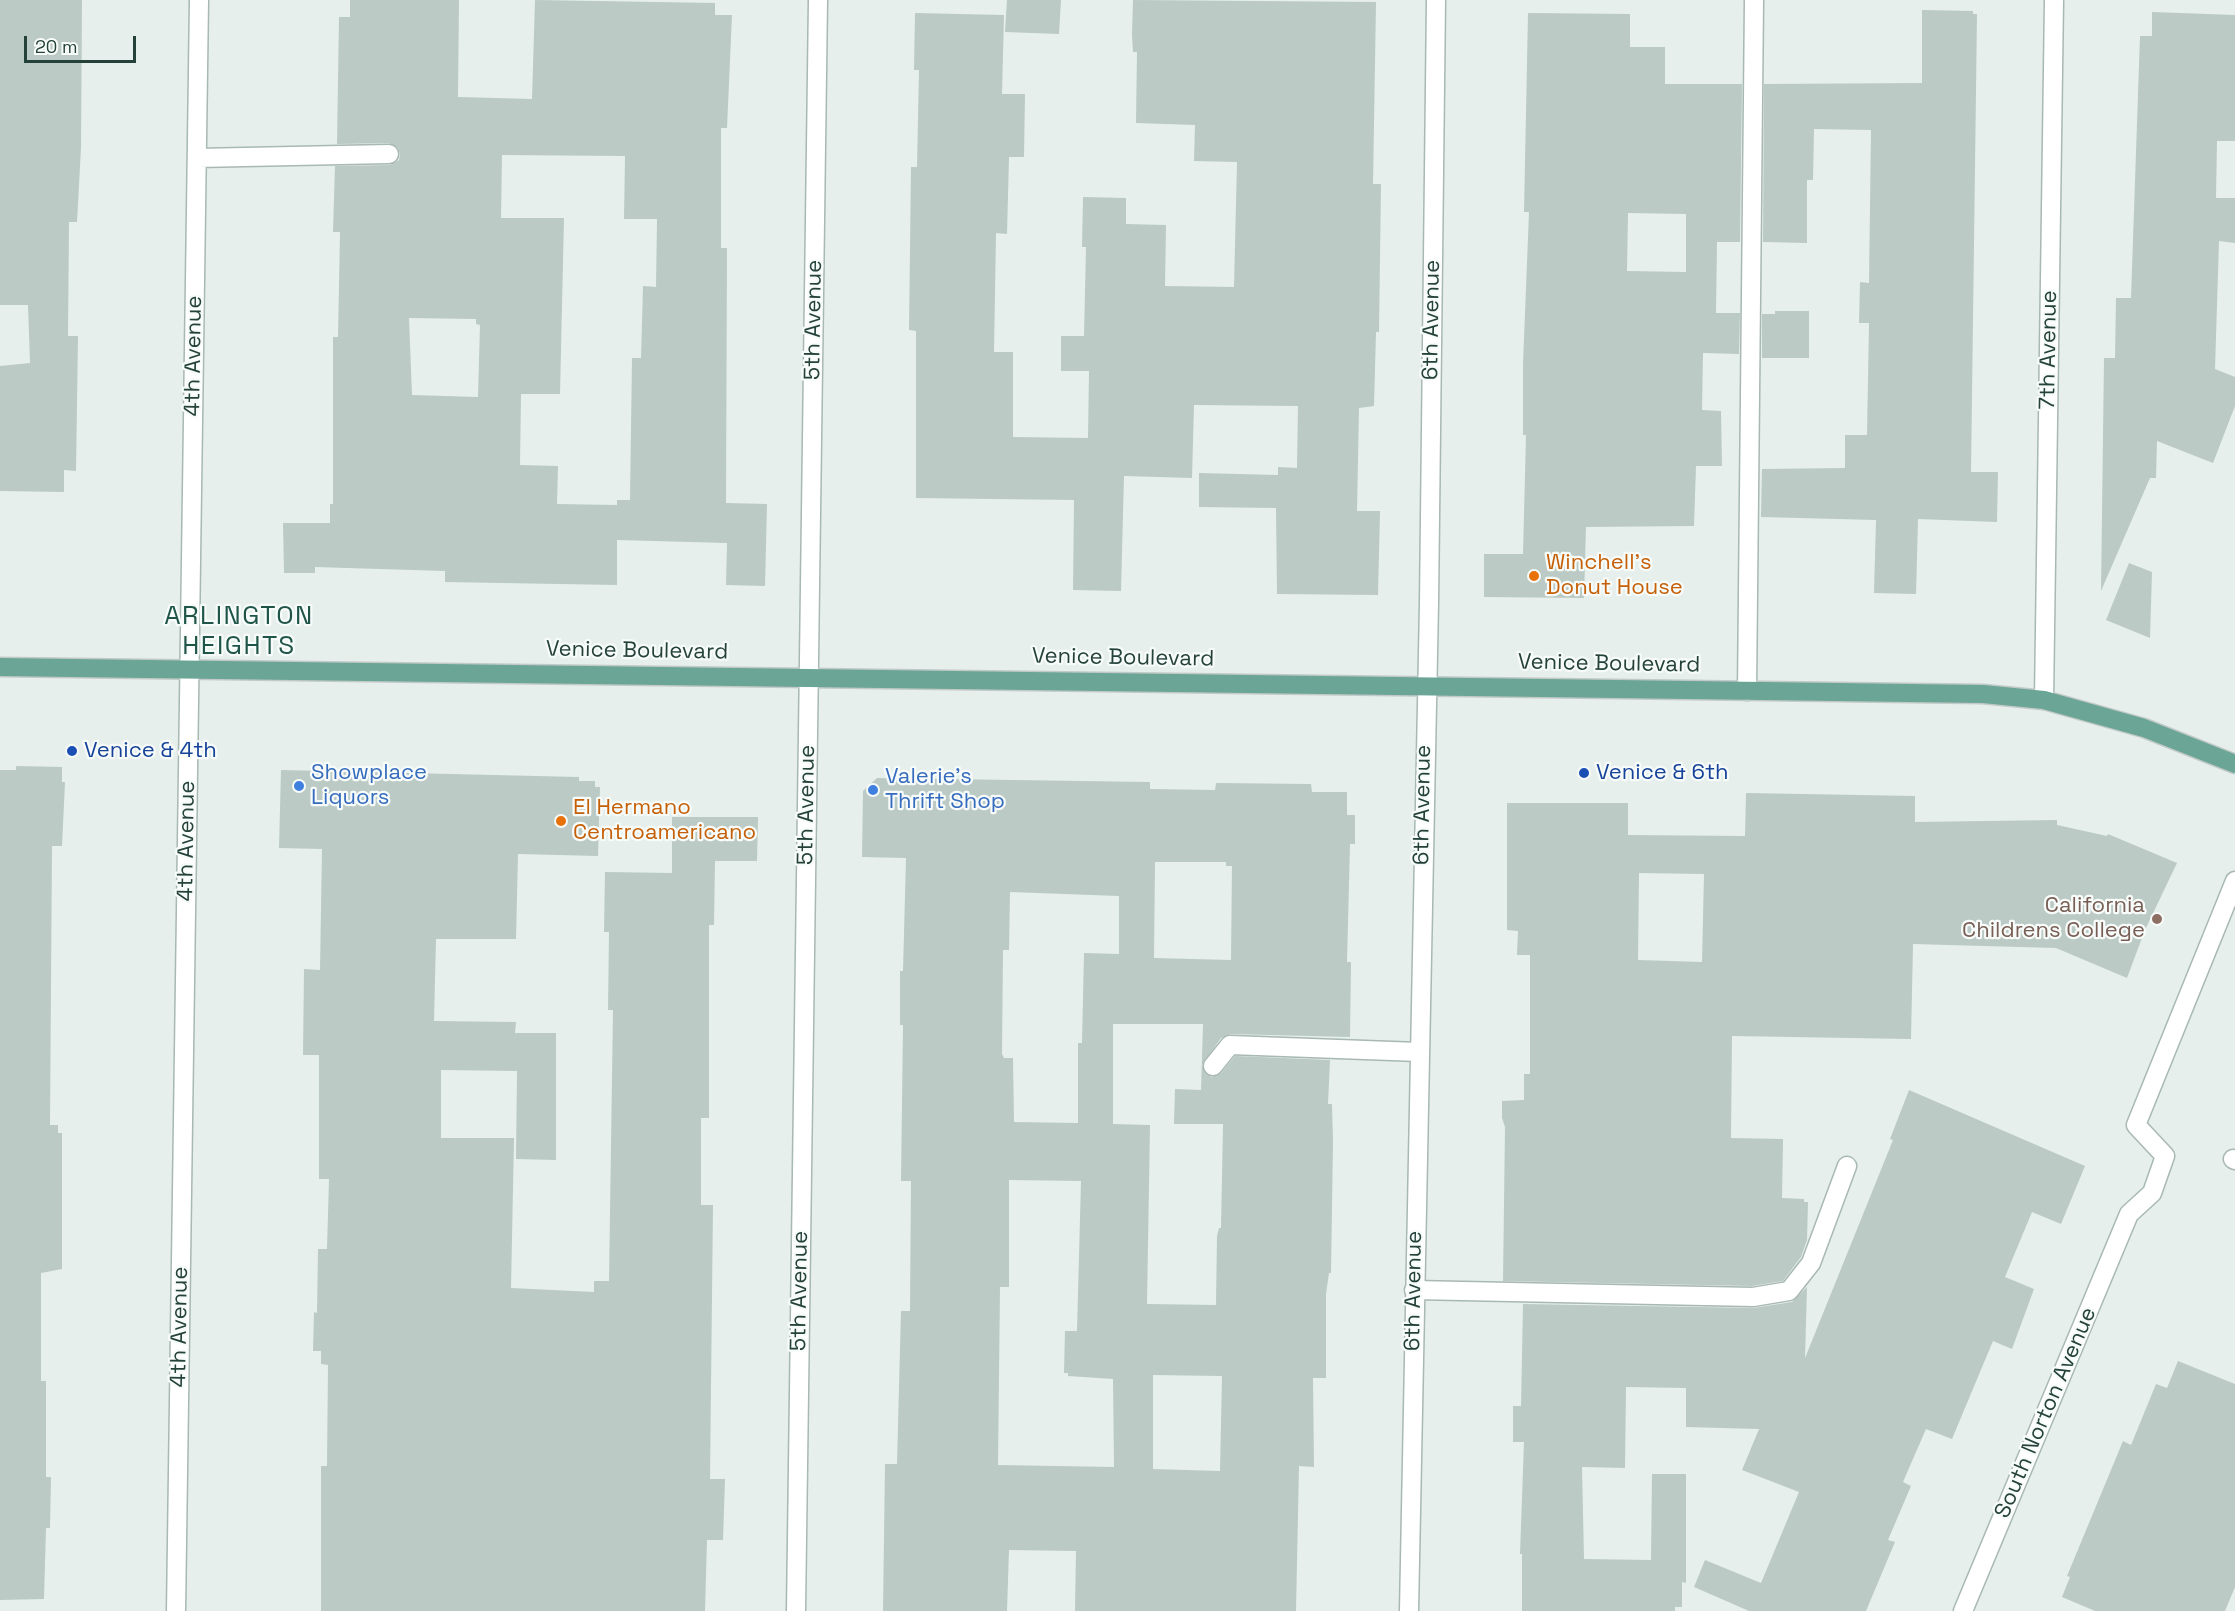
<!DOCTYPE html>
<html>
<head>
<meta charset="utf-8">
<style>
  body { margin:0 }
  #map { position:relative; width:2235px; height:1611px; overflow:hidden; background:#e6efeb; font-family:"Space Grotesk",sans-serif }
  canvas { display:block }
  .scale { position:absolute; left:24px; top:36px; width:112px; height:27px; box-sizing:border-box; border:3px solid #24423a; border-top:0; padding-left:8px; font-size:18px; line-height:21px; white-space:nowrap; color:#24423a; -webkit-text-stroke:4px #f7fbf9; paint-order:stroke }
</style>
</head>
<body>
<div id="map">
<canvas width="2235" height="1611"></canvas>
<div class="scale">20 m</div>
</div>
<script>
const c = document.querySelector('canvas').getContext('2d');
c.lineJoin = 'round';
function paint(path, color) { c.fillStyle = color; c.fill(path, 'evenodd'); }
const poly = rows => new Path2D(rows.map(r => 'M' + r).join(''));
function trace(path, color, width, dash) { c.strokeStyle = color; c.lineWidth = width; c.lineCap = dash ? 'butt' : 'round'; c.setLineDash(dash || []); c.stroke(path); }
function write(font, color, halo, rows, align = 'center') {
  c.font = font + ' "Space Grotesk",sans-serif'; c.lineWidth = 4.5; c.setLineDash([]); c.textBaseline = 'middle'; c.strokeStyle = halo; c.fillStyle = color; for (const [text, x, y, turn = 0] of rows) {
    c.save(); c.translate(x, y); c.rotate((+turn || 0) * Math.PI / 180); c.textAlign = isNaN(turn) ? turn : align; if (halo) c.strokeText(text, 0, 0); c.fillText(text, 0, 0); c.restore();
  }
}
paint(poly([
  [0,0,82,0,81,148,77,222,69,222,68,336,78,336,76,471,64,470,64,492,0,491,0,366,30,363,28,305,0,305],
  [350,0,459,0,458,97,532,99,535,0,715,3,715,15,732,15,727,128,721,128,721,248,727,248,726,503,767,504,765,586,726,585,727,543,617,540,617,585,445,582,445,571,315,567,315,573,284,573,283,523,330,523,330,504,333,504,333,337,338,337,340,232,333,232,335,166,390,165,399,160,400,154,398,148,389,143,337,144,339,17,350,17],
  [502,155,625,156,624,219,657,219,656,287,643,286,641,358,632,358,630,500,617,500,617,505,557,504,558,466,520,465,521,394,560,394,564,218,501,218],
  [409,318,476,319,476,324,480,325,478,397,412,395],
  [1007,0,1061,0,1059,34,1005,32],
  [1133,0,1376,2,1373,184,1381,184,1379,332,1376,332,1374,406,1359,408,1357,511,1380,511,1378,595,1277,594,1276,508,1199,507,1199,473,1278,475,1278,467,1297,468,1298,406,1194,405,1192,478,1124,476,1121,591,1073,590,1074,500,916,498,916,331,909,330,911,167,917,167,919,70,914,70,915,13,1004,15,1002,94,1025,94,1024,157,1009,157,1007,234,996,233,994,352,1013,352,1013,437,1088,438,1089,371,1061,371,1061,336,1084,336,1086,247,1082,247,1083,197,1126,198,1126,224,1166,225,1165,286,1234,287,1237,162,1194,161,1195,125,1136,123,1137,52,1133,52,1132,35],
  [1922,10,1973,11,1973,14,1977,14,1971,472,1998,472,1997,522,1918,519,1916,594,1874,593,1876,520,1761,517,1762,469,1845,468,1845,435,1867,435,1869,323,1859,323,1860,282,1869,283,1871,130,1814,129,1813,180,1807,180,1807,243,1763,242,1764,84,1922,83],
  [2152,12,2235,15,2235,141,2217,141,2216,198,2235,198,2235,243,2219,241,2215,369,2235,377,2235,406,2213,463,2157,441,2156,478,2150,478,2101,591,2104,358,2115,358,2116,298,2131,298,2140,36,2152,36],
  [1528,13,1630,14,1630,47,1665,47,1665,84,1742,84,1740,242,1717,242,1716,313,1740,313,1739,354,1703,353,1702,410,1721,411,1722,466,1696,466,1694,526,1586,527,1584,598,1484,597,1484,554,1523,554,1526,435,1523,435,1523,364,1529,212,1524,212],
  [1628,213,1686,214,1686,272,1627,271],
  [1775,311,1809,311,1809,358,1762,358,1762,314,1775,314],
  [2129,563,2152,572,2150,638,2106,620],
  [16,766,62,767,62,782,65,782,62,846,52,846,50,1125,58,1125,58,1133,62,1133,62,1269,41,1273,41,1381,46,1381,46,1477,51,1477,50,1528,46,1528,44,1599,0,1600,0,770,16,770],
  [281,770,579,777,579,781,595,781,595,787,600,787,598,856,518,854,516,939,436,939,434,1021,516,1022,515,1033,556,1033,556,1160,516,1159,517,1071,441,1070,441,1138,514,1138,511,1288,594,1292,594,1281,609,1281,613,1010,608,1010,609,932,604,932,605,872,672,873,672,817,758,817,757,861,715,861,714,925,709,925,709,1118,701,1118,701,1205,713,1205,710,1479,725,1479,723,1540,707,1540,705,1611,321,1611,321,1466,327,1466,328,1365,321,1364,321,1351,313,1351,314,1312,317,1313,318,1249,327,1249,329,1179,319,1179,319,1055,303,1055,304,969,320,970,322,849,279,848],
  [877,778,1150,782,1150,789,1215,790,1216,783,1311,784,1312,792,1347,792,1347,815,1355,815,1355,844,1350,844,1347,962,1351,962,1350,1037,1230,1034,1221,1038,1202,1065,1206,1074,1212,1077,1221,1073,1235,1056,1330,1060,1328,1104,1332,1104,1333,1141,1331,1273,1329,1273,1326,1294,1326,1378,1313,1378,1314,1467,1299,1466,1296,1611,1075,1611,1076,1551,1009,1550,1007,1611,883,1611,885,1464,897,1464,901,1311,910,1311,911,1181,901,1181,903,1025,900,1025,900,971,903,971,906,858,862,857,863,791],
  [1155,862,1226,862,1226,866,1232,866,1231,960,1154,958],
  [1010,892,1119,896,1119,954,1084,953,1082,1043,1078,1043,1078,1123,1014,1122,1013,1058,1004,1058,1002,1054,1003,950,1009,950],
  [1113,1024,1203,1024,1201,1090,1175,1089,1174,1124,1223,1124,1221,1228,1219,1228,1217,1236,1216,1305,1147,1304,1150,1125,1113,1124],
  [1009,1180,1081,1181,1077,1331,1065,1331,1064,1373,1068,1373,1068,1376,1113,1379,1114,1467,998,1465,1000,1287,1009,1287],
  [1153,1375,1222,1376,1220,1471,1153,1469],
  [1746,793,1915,796,1915,822,2057,820,2057,825,2107,836,2108,834,2177,863,2145,930,2127,978,2056,948,1913,944,1911,1039,1732,1036,1731,1138,1783,1139,1782,1198,1804,1199,1804,1202,1808,1202,1807,1240,1801,1257,1783,1281,1752,1286,1503,1281,1505,1127,1502,1118,1502,1101,1524,1100,1524,1074,1530,1074,1530,955,1517,955,1518,931,1507,930,1507,803,1628,803,1628,835,1745,836],
  [1639,873,1704,874,1702,962,1638,960],
  [1909,1090,2085,1166,2061,1224,2032,1212,2005,1277,2034,1289,2012,1349,1993,1341,1952,1439,1926,1429,1903,1482,1911,1486,1888,1540,1895,1542,1866,1611,1749,1611,1694,1587,1705,1560,1761,1583,1799,1492,1742,1470,1759,1429,1686,1427,1686,1388,1626,1387,1625,1468,1582,1467,1584,1559,1651,1560,1652,1474,1686,1474,1686,1583,1682,1582,1682,1607,1675,1607,1675,1611,1522,1611,1522,1554,1520,1554,1524,1442,1513,1442,1513,1406,1521,1406,1523,1304,1753,1308,1792,1302,1807,1287,1805,1358,1893,1140,1890,1139],
  [2178,1361,2235,1384,2235,1587,2225,1611,2095,1611,2062,1597,2070,1577,2067,1576,2123,1441,2131,1445,2156,1384,2167,1388]
]), '#bbcac4');
const minor = poly([
  [197,158,389,154],
  [1747,691,1754,0],
  [2044,700,2054,0],
  [1213,1066,1230,1045,1419,1052],
  [2233,1159,2235,1160],
  [1414,1290,1753,1297,1789,1291,1811,1263,1847,1166],
  [176,1611,199,0],
  [796,1611,818,0],
  [1409,1611,1429,603,1436,0],
  [1963,1611,2129,1214,2152,1193,2165,1156,2136,1125,2235,881]
]);
const major = poly([
  [0,667,1983,694,2044,700,2144,728,2235,764]
]);
trace(minor, '#a8b8b2', 21);
trace(major, '#c2cac8', 21);
trace(minor, '#fff', 18);
trace(major, '#6aa596', 18);
for (const [x, y, r, color] of [
  [1534,576,6,"#e8710a"],
  [72,751,6,"#1a4fb4"],
  [1584,773,6,"#1a4fb4"],
  [299,786,6,"#3f7fe0"],
  [873,790,6,"#3f7fe0"],
  [561,821,6,"#e8710a"],
  [2157,919,6,"#8d6e63"]
]) { const dot = new Path2D(); dot.arc(x, y, r, 0, 2 * Math.PI); c.fillStyle = color; c.fill(dot); trace(dot, '#f7fbf9', 2); }
write('22px', '#24423a', '#f7fbf9', [
  ["5th Avenue",814,320,-89],
  ["6th Avenue",1432,320,-89],
  ["7th Avenue",2049,350,-89],
  ["4th Avenue",194,356,-89],
  ["Venice Boulevard",637,651,1],
  ["Venice Boulevard",1123,658,1],
  ["Venice Boulevard",1609,664,1],
  ["5th Avenue",807,805,-89],
  ["6th Avenue",1423,805,-89],
  ["4th Avenue",187,841,-89],
  ["5th Avenue",800,1291,-89],
  ["6th Avenue",1414,1291,-89],
  ["4th Avenue",180,1327,-89],
  ["South Norton Avenue",2046,1413,-67]
]);
write('22px', '#c56008', '#f7fbf9', [
  ["Winchell's",1546,563],
  ["Donut House",1546,588],
  ["El Hermano",573,808],
  ["Centroamericano",573,833]
], 'left');
write('22px', '#164399', '#f7fbf9', [
  ["Venice & 4th",84,751],
  ["Venice & 6th",1596,773]
], 'left');
write('22px', '#366cbe', '#f7fbf9', [
  ["Showplace",311,773],
  ["Liquors",311,798],
  ["Valerie's",885,777],
  ["Thrift Shop",885,802]
], 'left');
write('22px', '#785e54', '#f7fbf9', [
  ["California",2145,906],
  ["Childrens College",2145,931]
], 'right');
c.letterSpacing = '1.5px';
write('26px', '#1f5548', '#f7fbf9', [
  ["ARLINGTON",239,617],
  ["HEIGHTS",239,647]
]);
c.letterSpacing = '0px';
</script>
</body>
</html>
